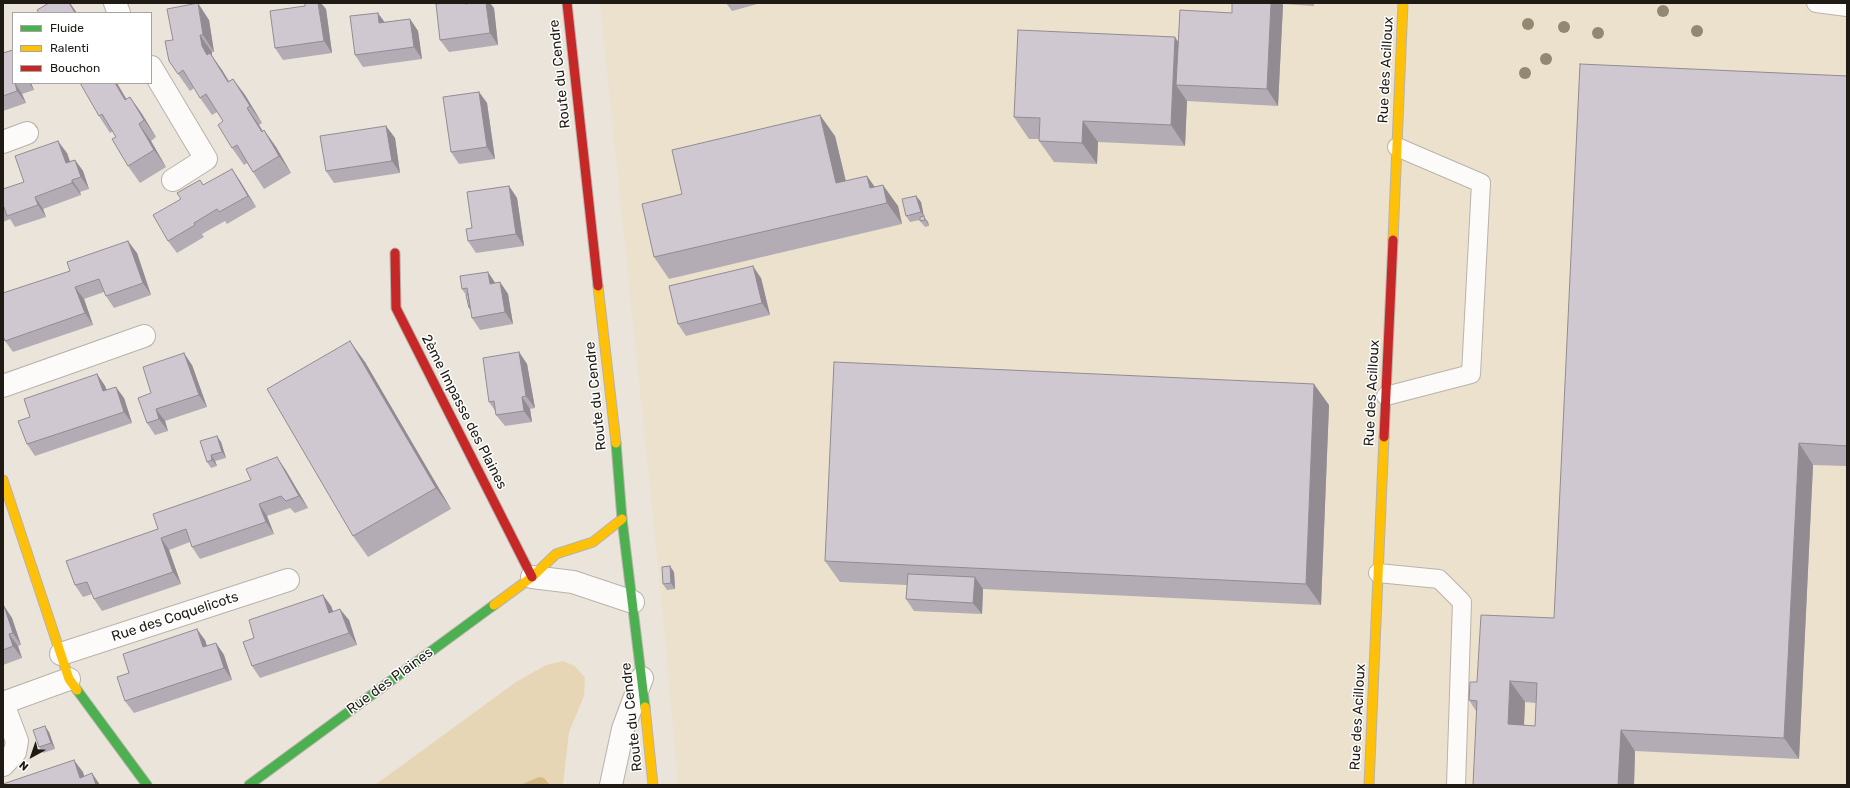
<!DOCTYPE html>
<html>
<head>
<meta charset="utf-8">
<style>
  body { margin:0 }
  #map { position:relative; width:1850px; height:788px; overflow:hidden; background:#eae4da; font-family:Rubik,sans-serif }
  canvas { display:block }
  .frame { position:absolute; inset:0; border:4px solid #1f1b14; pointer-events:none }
  .legend { position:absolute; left:12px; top:12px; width:140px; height:72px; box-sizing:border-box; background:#fff; border:1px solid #a5a4a1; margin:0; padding:5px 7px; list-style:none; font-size:12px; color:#1f1b14 }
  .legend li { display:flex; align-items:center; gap:8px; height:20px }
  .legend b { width:20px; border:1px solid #a5a4a1 }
  .north { position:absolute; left:12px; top:736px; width:40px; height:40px; -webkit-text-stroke:3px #fff; paint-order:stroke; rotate:220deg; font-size:11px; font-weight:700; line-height:16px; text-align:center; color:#1f1b14 }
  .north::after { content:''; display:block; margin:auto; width:14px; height:18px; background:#1f1b14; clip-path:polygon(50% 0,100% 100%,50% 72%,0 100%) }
</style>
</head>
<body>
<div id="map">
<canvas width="1850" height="788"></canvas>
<div class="frame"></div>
<ul class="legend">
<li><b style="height:5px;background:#4caf50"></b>Fluide</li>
<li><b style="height:5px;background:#ffc107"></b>Ralenti</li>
<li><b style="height:5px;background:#c62828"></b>Bouchon</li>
</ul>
<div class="north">N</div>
</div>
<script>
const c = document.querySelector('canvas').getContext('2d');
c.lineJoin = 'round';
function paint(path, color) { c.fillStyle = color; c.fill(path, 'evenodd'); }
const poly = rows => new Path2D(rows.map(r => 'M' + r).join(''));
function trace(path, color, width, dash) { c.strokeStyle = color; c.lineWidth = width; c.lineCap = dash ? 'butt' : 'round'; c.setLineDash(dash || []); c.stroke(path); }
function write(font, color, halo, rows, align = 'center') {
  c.font = font + ' Rubik,sans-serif'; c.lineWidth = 3; c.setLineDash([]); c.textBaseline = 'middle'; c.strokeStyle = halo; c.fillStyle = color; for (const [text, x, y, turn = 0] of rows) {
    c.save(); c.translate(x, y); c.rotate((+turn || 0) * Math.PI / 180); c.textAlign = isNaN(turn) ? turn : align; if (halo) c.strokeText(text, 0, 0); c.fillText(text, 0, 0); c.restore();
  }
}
paint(poly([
  [600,3,1847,3,1847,785,678,785,663,614]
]), '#ebe1cd');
paint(poly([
  [563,661,575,666,585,678,584,696,569,732,563,785,375,785,516,682,546,665]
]), '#e7d6b5');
paint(poly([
  [539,777,544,778,550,785,520,785]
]), '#d5ba83');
const lane = poly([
  [1816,3,1847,7],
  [1386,396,1471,374,1481,183,1397,147],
  [1378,573,1439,579,1462,602,1456,785]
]);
const street = poly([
  [115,3,119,13],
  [151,67,206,159,173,180],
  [3,142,27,133],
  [3,386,144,336],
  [532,577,573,582,633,602],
  [61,654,288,580],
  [3,703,69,679],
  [3,704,17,741,15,752,3,765],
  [611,785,623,729,642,678]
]);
const fast = poly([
  [616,443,622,519,645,707],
  [77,690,147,785],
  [249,785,494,605]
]);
const slow = poly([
  [1393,240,1403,3],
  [598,286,616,443],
  [3,480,69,679,77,690],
  [494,605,532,577,556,554,593,542,622,519],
  [645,707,653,785],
  [1369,785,1384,437]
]);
const jam = poly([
  [567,3,598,286],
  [395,253,396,308,532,577],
  [1384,437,1393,240]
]);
trace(lane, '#b8b3ab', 20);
trace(street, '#b8b3ab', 24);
trace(fast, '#b8b3ab', 11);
trace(slow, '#b8b3ab', 11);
trace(jam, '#b8b3ab', 11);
trace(lane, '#fcfbf9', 18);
trace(street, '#fcfbf9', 22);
trace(fast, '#4caf50', 9);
trace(slow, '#ffc107', 9);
trace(jam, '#c62828', 9);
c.fillStyle = '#938871';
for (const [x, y] of [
  [1663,11],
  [1528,24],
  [1564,27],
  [1697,31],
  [1598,33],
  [1546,59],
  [1525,73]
]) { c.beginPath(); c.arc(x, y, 6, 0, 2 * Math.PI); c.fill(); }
paint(poly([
  [444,3,467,3,494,8,498,45,449,52,440,40],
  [726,3,761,3,732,11],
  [1232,3,1314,3,1314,6,1283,4,1278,106,1187,101,1185,146,1098,142,1097,164,1054,162,1039,141,1039,139,1029,139,1014,117,1178,42,1232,13],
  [326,9,332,53,283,60,275,48],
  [410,19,418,31,422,59,363,67,355,55,385,22],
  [209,20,214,52,212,52,212,56,222,70,229,81,233,79,245,95,262,123,259,125,263,131,264,130,276,147,291,173,264,189,247,163,244,165,232,148,223,121,217,112,212,115,200,98,194,88,190,91,169,61,173,40],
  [3,53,13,83,31,83,34,90,22,94,26,103,3,111],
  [1847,76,1847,466,1813,465,1799,759,1635,751,1634,785,1476,711,1469,700,1477,682,1554,618],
  [1525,702,1536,703,1535,726,1524,725],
  [479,92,487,103,495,159,459,164,451,152],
  [130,97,142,114,156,137,151,141,166,167,140,183,128,166,116,137,113,131,110,133,99,116],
  [386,126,395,138,400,173,334,183,326,171],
  [835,136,846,181,867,176,874,187,898,206,902,224,669,279,654,257,682,194],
  [67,153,70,161,75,160,83,171,89,189,80,192,81,195,43,209,46,217,15,227,10,219,3,222,3,189,24,182],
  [232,169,240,181,256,207,227,224,225,221,202,234,204,237,177,253,168,241,204,185],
  [509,186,517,198,524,246,476,253,468,241,472,228],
  [916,196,921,202,924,217,928,222,929,226,925,227,920,221,920,220,910,222,906,216],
  [137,253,151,295,114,308,106,296,104,292,84,299,93,325,13,352,5,341,3,293],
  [761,278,770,315,686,336,678,324],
  [500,282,508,294,513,324,480,330,472,318,471,311,469,308,466,295,462,289],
  [519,352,527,364,535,408,530,409,532,422,505,426,496,415,496,412,489,402],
  [365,362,451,509,368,557,353,536],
  [192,365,207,407,165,421,168,431,155,435,147,423,151,393],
  [97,374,105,386,107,390,124,398,132,423,35,456,27,444,30,417],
  [1329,405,1321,605,983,589,982,614,914,611,906,599,907,585,840,582,825,561],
  [217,436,221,442,226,458,215,461,217,466,211,468,207,462],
  [285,469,308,508,295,513,290,508,267,516,274,534,200,559,192,547,190,542,169,550,181,584,102,611,94,599,92,594,83,597,75,585,158,529],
  [674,572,675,589,667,590,663,584],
  [323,595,331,606,333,611,349,620,357,645,260,678,252,666,254,638],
  [3,606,4,606,12,618,21,645,18,646,22,658,3,665],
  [205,640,207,646,216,643,224,655,232,680,134,713,125,701,129,673],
  [49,732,55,749,43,753,39,747]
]), '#b3acb4');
paint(poly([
  [69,3,70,3,77,13,75,13],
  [198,3,209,20,214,52,203,35],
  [318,3,321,3,326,9,332,53,324,41],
  [486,3,490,3,494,8,498,45,490,33],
  [1271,3,1282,3,1283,5,1278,106,1267,89],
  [378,13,386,24,379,23],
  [410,19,418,31,422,59,414,47],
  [200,35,212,52,212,56,222,70,239,99,207,55,202,46],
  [1175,37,1189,58,1176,85,1187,101,1185,146,1171,125],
  [233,79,245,95,262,123,250,106],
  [15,83,22,94,26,103,17,91],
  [29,83,31,83,34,90],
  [115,83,117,83,137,117,125,100],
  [479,92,487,103,495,159,487,147],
  [130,97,142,114,156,137,144,120],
  [247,108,259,125,273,149,262,132],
  [820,115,835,136,851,204,836,183],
  [1083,121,1098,142,1097,164,1082,143],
  [139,124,151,141,166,167,154,150],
  [386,126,395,138,400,173,392,161],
  [264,130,276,147,291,173,279,156],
  [58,141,67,153,74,174,66,163],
  [75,160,83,171,89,189,81,177],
  [232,169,240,181,256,207,248,196],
  [867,176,882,197,870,188],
  [72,180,80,192,81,195,72,183],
  [883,185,898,206,902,224,887,203],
  [509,186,517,198,524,246,516,234],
  [916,196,921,202,924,217,928,222,929,226,921,212],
  [35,197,43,209,46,217,38,205],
  [128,241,137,253,151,295,143,283],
  [753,266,761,278,770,315,762,303],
  [488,272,496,284,490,284],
  [500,282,508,294,513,324,505,312],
  [75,287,84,299,93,325,85,313],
  [350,341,365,362,451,509,436,488],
  [519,352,527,364,535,408,526,396],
  [184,353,192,365,207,407,199,395],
  [97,374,105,386,111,403,103,391],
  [1314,384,1329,405,1321,605,1306,584],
  [116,387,124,398,132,423,124,412],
  [522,397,530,409,532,422,524,411],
  [156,409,165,421,168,431,159,419],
  [217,436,221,442,226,458,222,452],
  [1799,443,1813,465,1799,759,1784,738],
  [211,455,215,461,217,466,212,460],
  [277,457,285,469,308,508,299,496],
  [259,504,267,516,274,534,266,522],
  [161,538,169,550,181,584,173,572],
  [670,566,674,572,675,589,671,583],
  [975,577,983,589,982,614,973,603],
  [323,595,331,606,338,624,329,613],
  [4,606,12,618,21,645,13,633],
  [340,609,349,620,357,645,349,633],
  [197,629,205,640,211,659,203,647],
  [9,634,18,646,22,658,13,646],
  [216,643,224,655,232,680,224,668],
  [1510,681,1525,702,1523,745,1508,724],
  [45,726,49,732,55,749,51,743],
  [1621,730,1635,751,1634,785,1618,785],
  [74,760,83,772,87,785,80,778],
  [92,773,100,785,96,785]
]), '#928c92');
const building = poly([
  [49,3,69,3,75,13,39,13,37,10,49,3],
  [198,3,203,35,200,35,202,46,207,55,210,53,228,82,233,79,250,106,247,108,262,132,264,130,279,156,253,172,237,145,232,148,218,125,223,121,206,94,200,98,183,70,178,74,169,61,165,41,173,40,167,9,198,3],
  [305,3,318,3,324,41,275,48,270,11,305,6,305,3],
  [444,3,465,3,465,4,471,3,486,3,490,33,440,40,436,4,444,3],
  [1232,3,1271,3,1267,89,1176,85,1180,10,1232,13,1232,3],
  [378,13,379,23,410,19,414,47,355,55,350,16,378,13],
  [1018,30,1175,37,1171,125,1083,121,1082,143,1039,141,1040,118,1014,117,1018,30],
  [13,50,13,83,15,83,17,91,3,96,3,53,13,50],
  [1580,64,1847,76,1847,446,1799,443,1784,738,1621,730,1618,785,1473,785,1477,701,1469,700,1470,682,1477,682,1481,615,1554,618,1580,64],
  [1510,681,1537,683,1535,726,1508,724,1510,681],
  [80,83,115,83,125,100,130,97,144,120,139,124,154,150,128,166,112,139,116,137,102,114,99,116,80,83],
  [479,92,487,147,451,152,443,97,479,92],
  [820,115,836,183,867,176,870,188,883,185,887,203,654,257,642,204,682,194,672,150,820,115],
  [386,126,392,161,326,171,320,136,386,126],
  [58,141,66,163,75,160,81,177,72,180,72,183,35,197,38,205,7,216,4,207,3,207,3,189,24,182,15,156,58,141],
  [232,169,248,196,219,212,217,209,194,223,195,225,168,241,153,215,181,199,177,193,200,180,203,185,232,169],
  [509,186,516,234,468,241,466,229,472,228,467,192,509,186],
  [916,196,921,212,906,216,902,199,916,196],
  [924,216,925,220,920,221,920,217,924,216],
  [128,241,143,283,106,296,99,279,75,287,85,313,5,341,3,336,3,293,70,271,67,262,128,241],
  [753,266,762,303,678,324,669,286,753,266],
  [488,272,490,284,500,282,505,312,472,318,467,288,462,289,460,276,488,272],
  [468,294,470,308,469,308,466,295,468,294],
  [350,341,436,488,353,536,267,389,350,341],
  [519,352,526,396,522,397,524,411,496,415,494,401,489,402,483,358,519,352],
  [184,353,199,395,156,409,159,419,147,423,138,398,151,393,143,367,184,353],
  [834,362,1314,384,1306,584,825,561,834,362],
  [97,374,103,391,116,387,124,412,27,444,18,421,30,417,24,399,97,374],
  [217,436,222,452,211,455,212,460,207,462,200,441,217,436],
  [277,457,299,496,286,501,281,496,259,504,266,522,192,547,186,529,161,538,173,572,94,599,87,582,75,585,66,561,158,529,153,514,251,480,246,469,277,457],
  [670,566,671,583,663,584,662,567,670,566],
  [908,574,975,577,973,603,906,599,908,574],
  [323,595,329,613,340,609,349,633,252,666,243,642,254,638,249,620,323,595],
  [3,606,4,606,13,633,9,634,13,646,3,650,3,606],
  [197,629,203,647,216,643,224,668,125,701,117,677,129,673,123,654,197,629],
  [45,726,51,743,39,747,33,730,45,726],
  [74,760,80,778,92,773,96,785,3,785,3,784,74,760]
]);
paint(building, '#d0c8d1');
trace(building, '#928c92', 1);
write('14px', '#1f1b14', '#fff', [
  ["Rue des Acilloux",1386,70,-87],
  ["Route du Cendre",560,74,-96],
  ["Rue des Acilloux",1372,393,-87],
  ["Route du Cendre",596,396,-96],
  ["2ème Impasse des Plaines",464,412,63],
  ["Rue des Coquelicots",175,617,-18],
  ["Rue des Plaines",390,681,-36],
  ["Route du Cendre",632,717,-96],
  ["Rue des Acilloux",1358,717,-87]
]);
</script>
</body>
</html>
